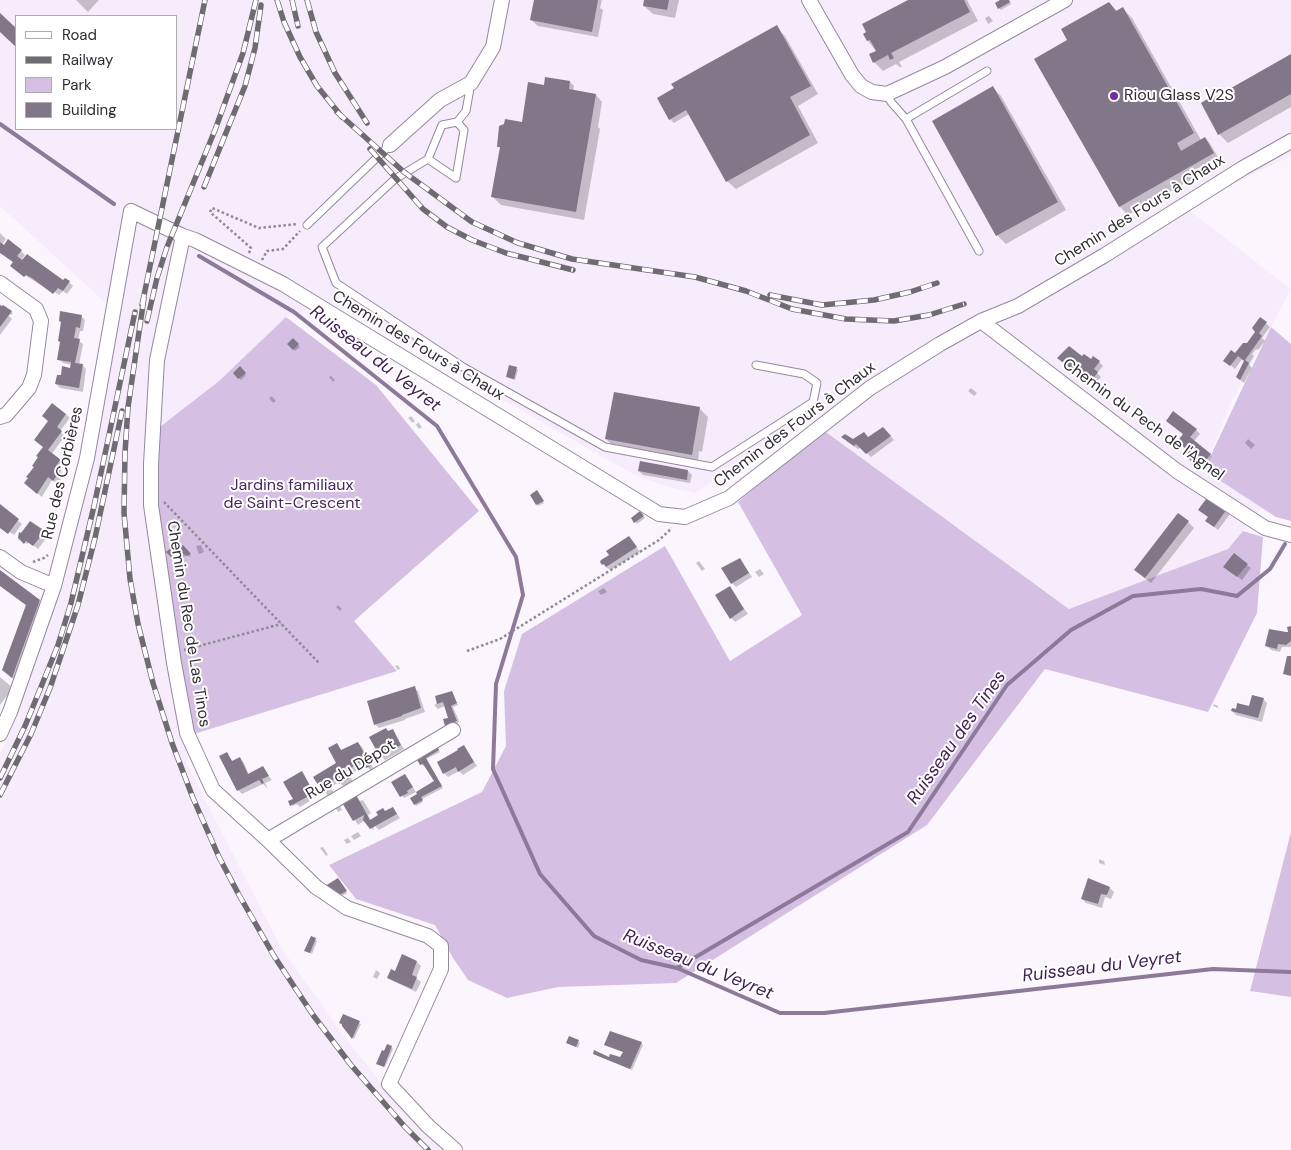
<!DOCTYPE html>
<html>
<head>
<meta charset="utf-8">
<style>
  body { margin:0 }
  #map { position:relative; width:1291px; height:1150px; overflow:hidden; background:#fbf6fe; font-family:"DM Sans",sans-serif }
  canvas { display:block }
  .legend { position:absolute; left:15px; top:15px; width:162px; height:115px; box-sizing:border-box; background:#fff; border:1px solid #acabae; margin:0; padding:6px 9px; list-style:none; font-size:15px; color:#302c34 }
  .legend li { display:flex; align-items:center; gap:10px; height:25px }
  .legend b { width:25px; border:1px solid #acabae }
</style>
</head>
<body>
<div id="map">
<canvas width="1291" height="1150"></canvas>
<ul class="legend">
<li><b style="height:6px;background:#fff"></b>Road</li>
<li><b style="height:6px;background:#6f6b73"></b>Railway</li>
<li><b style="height:14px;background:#d5c0e3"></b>Park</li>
<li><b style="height:14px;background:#827789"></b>Building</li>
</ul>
</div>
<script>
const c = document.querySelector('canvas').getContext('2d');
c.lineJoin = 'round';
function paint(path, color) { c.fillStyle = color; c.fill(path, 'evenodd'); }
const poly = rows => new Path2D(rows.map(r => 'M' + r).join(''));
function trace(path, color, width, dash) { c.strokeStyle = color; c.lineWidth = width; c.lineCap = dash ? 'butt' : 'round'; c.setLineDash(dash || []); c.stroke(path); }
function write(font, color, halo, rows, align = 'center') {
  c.font = font + ' "DM Sans",sans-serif'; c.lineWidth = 4; c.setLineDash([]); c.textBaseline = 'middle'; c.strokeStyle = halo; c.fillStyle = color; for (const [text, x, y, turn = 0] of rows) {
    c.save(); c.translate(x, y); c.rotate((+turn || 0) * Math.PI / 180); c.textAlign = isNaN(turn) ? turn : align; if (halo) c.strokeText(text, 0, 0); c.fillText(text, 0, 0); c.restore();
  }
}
paint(poly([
  [0,0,1291,0,1291,156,1185,207,1291,289,1231,403,1204,470,1263,507,1228,549,1170,573,1069,609,807,418,695,493,665,486,635,475,332,303,286,317,219,381,156,430,174,632,194,734,186,763,282,949,350,1044,387,1090,453,1150,0,1150,0,754,13,727,60,595,93,458,120,316,0,206],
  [16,16,176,16,176,129,16,129]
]), '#f6ecfc');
paint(poly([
  [286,317,376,385,479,511,354,621,397,671,194,734,174,632,162,543,157,495,156,430,219,381],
  [1271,327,1291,344,1291,521,1276,517,1204,470],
  [823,430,1069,609,1228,549,1243,531,1263,537,1257,613,1208,712,1045,669,927,825,676,983,558,987,507,998,468,980,453,958,435,925,356,899,329,865,482,792,506,746,504,691,522,634,665,546,730,661,802,615,738,502],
  [1291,832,1291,997,1250,991]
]), '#d5c0e3');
paint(poly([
  [76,0,99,0,88,12],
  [535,0,602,0,600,8,603,10,598,37,538,26,531,20],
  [645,0,679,0,675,18,653,14,644,6],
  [911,0,967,0,978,21,899,62,902,67,900,67,896,64,883,71,874,62,877,52,868,41],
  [1003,0,1009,0,1011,4,1001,10,996,4],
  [1109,3,1118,12,1123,9,1132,18,1201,140,1205,138,1209,142,1218,157,1195,170,1198,176,1128,215,1120,207,1036,59,1068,41],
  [989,16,993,21,988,24,985,18],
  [776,27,785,36,818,94,798,106,818,143,736,189,727,181,689,114,674,123,670,119,680,103],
  [1291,55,1291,107,1228,143,1219,134,1211,101],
  [570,82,574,86,573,91,596,95,602,102,598,127,600,129,584,220,501,205,493,197,501,149,499,146,523,123,545,86],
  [993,88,1001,96,1066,210,1006,244,997,235,934,122],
  [0,233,6,239,2,245,21,251,25,255,22,259,24,260,64,282,69,282,73,286,67,294,63,291,59,295,48,287,47,289,16,270,14,263,1,252,0,253],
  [0,306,13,313,11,315,6,313,12,319,0,335],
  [81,316,85,320,83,331,80,331,78,340,83,344,79,365,82,365,86,369,83,392,60,388,56,384,65,378,71,370,72,365,63,363,59,359,61,343,59,341],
  [1260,318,1270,327,1262,338,1265,341,1258,350,1256,349,1252,354,1254,356,1249,364,1252,368,1244,383,1237,377,1245,361,1242,359,1235,369,1229,364,1235,355,1248,344,1257,332],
  [293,340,300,347,295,351,289,344],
  [1082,358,1099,362,1103,366,1097,373,1101,377,1094,385,1063,362],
  [240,368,246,375,241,380,234,373],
  [516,368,518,370,515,380,509,378,507,376],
  [331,376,335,380,333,382,329,377],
  [971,388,977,393,974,396,968,391],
  [272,396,276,401,273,403,269,398],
  [699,408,708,417,702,452,699,451,698,461,612,445,606,439],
  [66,414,70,418,60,431,65,436,51,455,64,465,60,471,62,472,60,475,56,472,55,473,61,479,57,484,52,480,42,497,29,487,44,447,39,444],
  [411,416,415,421,413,423,408,418],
  [418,422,422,427,419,429,416,425],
  [883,428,894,440,871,457,861,447,858,449,846,441,869,438],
  [1196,430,1200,434,1194,441,1212,456,1202,469,1191,460,1191,451,1180,440],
  [1248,439,1255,445,1251,449,1245,443],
  [639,471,688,471,692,475,690,483,643,475],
  [538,493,544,503,538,506,531,495],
  [0,506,22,524,14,535,0,525],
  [1226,510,1230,514,1218,530,1207,521],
  [640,513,645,518,637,524,633,518],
  [1188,522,1194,528,1151,583,1142,576],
  [44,532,48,536,38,549,29,542,27,544,19,538,26,542],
  [629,537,640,552,611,570,607,568,603,564],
  [201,545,204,552,199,554,196,546],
  [183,547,191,556,189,557,187,555,184,557,181,555,175,560,168,552],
  [740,559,752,577,736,587,732,583],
  [699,561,705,569,702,571,696,563],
  [1247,565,1251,568,1242,580,1229,570],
  [760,569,764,574,759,577,755,572],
  [0,572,46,607,19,683,10,676,27,606,0,586],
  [604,588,607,592,601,595,598,591],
  [734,594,748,614,735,622,731,618],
  [338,605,342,609,340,611,336,607],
  [1291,628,1291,647,1282,647,1280,652,1271,650,1267,646,1290,633],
  [398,665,400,669,398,670,395,666],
  [0,677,13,688,0,705],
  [414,688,418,691,425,712,405,719,405,720,379,728,375,724],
  [452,693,458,705,453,707,459,721,458,723,448,727,444,720,450,718,445,706,438,709,434,705],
  [1263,699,1267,703,1262,722,1236,715,1232,711,1250,708],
  [1214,704,1218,706,1218,708,1213,706],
  [392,731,404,749,385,760,381,756,389,732],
  [358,743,362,747,374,770,371,771,366,765,349,775,353,782,344,787,339,782,331,787,334,793,328,796,315,778,338,764,342,751],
  [464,746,477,766,463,775,459,771,448,777,444,773],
  [437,747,440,752,426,759,443,788,422,799,423,802,416,806,412,799,436,782,425,765,423,766,418,758],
  [227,754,233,762,240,759,244,763,249,775,266,773,272,780,265,783,268,789,263,784,242,794,238,790],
  [405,776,416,792,404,798,400,794],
  [305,778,316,795,309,799,310,801,300,807,297,804,293,806,291,805],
  [355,795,360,801,363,800,364,802,371,813,368,815,370,821,393,808,400,818,379,830,373,824,374,829,373,830,365,820,358,825,343,802],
  [339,804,342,810,338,812,335,807],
  [358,832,361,836,354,840,351,836],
  [348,838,351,842,347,844,344,840],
  [323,847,328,855,326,856,320,848],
  [1099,859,1104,861,1105,865,1099,863],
  [339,881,347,893,342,896,328,888],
  [1110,888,1114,892,1111,899,1105,897,1102,908,1086,903,1082,899],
  [315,939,317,941,312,954,308,952],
  [403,956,417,962,421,966,416,978,421,982,416,992,393,981,389,977,396,972],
  [376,970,380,973,377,979,373,977],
  [344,1016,361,1024,354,1039,340,1023],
  [570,1037,580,1043,578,1048,567,1043],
  [641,1043,643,1045,632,1070,596,1055,610,1059,621,1058],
  [391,1047,393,1049,385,1067,379,1065]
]), '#0003');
trace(poly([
  [0,124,114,204],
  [199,256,294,312,437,426,516,557,523,595,496,684,493,769,540,874,594,936,641,960,677,968,780,1013,824,1013,1213,969,1291,972],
  [677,968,908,832,1007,685,1071,630,1133,596,1201,589,1237,596,1270,569,1285,544]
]), '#8d799a', 4);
paint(poly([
  [534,0,598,0,592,32,530,20],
  [644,0,669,0,667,10,643,6],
  [908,0,964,0,970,12,891,53,894,58,890,60,888,55,873,63,869,54,876,51,870,40,867,41,863,34,866,32,862,24],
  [1000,0,1009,0,1010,2,998,9,995,3],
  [1109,2,1116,11,1123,7,1194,133,1177,143,1181,151,1205,137,1214,153,1119,207,1034,59,1067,40,1061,29],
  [0,13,16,28,16,47,0,32],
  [777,25,811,86,790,97,810,135,726,182,686,110,669,120,657,98,674,88,671,84],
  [1291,54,1291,94,1218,135,1201,103,1209,98,1210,100],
  [545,77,570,81,569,89,596,94,576,212,491,197,500,147,497,147,499,126,504,124,505,119,522,122,528,82,544,85],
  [993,86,1058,202,996,236,932,121],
  [8,239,22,250,17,256,22,260,27,254,63,280,65,278,70,281,63,291,58,288,53,294,32,278,26,275,24,277,10,266,13,262,0,253,0,242,4,245],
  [0,305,2,306,3,305,12,311,0,327],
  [60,311,82,315,80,328,76,327,74,338,80,339,75,363,83,364,79,388,55,384,57,375,61,375,62,366,70,368,71,362,57,360,60,342,58,341,61,322,59,321],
  [1260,317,1267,322,1259,333,1262,336,1245,360,1249,363,1240,380,1236,377,1244,361,1238,356,1230,366,1223,361,1231,350,1235,353,1243,343,1247,343,1255,332,1252,328],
  [293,338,299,344,293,350,287,344],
  [1069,346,1082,356,1084,354,1091,359,1093,356,1100,361,1094,369,1098,372,1090,383,1057,358],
  [509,365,517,367,514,379,506,377],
  [240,366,246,373,238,379,233,373],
  [614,392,700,407,692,455,605,439],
  [52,403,66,414,57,427,62,431,48,450,61,460,56,466,61,470,53,481,48,477,37,494,24,483,28,478,26,477,34,467,32,466,38,457,36,456,43,447,34,440,48,421,42,416],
  [1173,411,1197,429,1190,437,1211,454,1200,468,1185,456,1189,451,1177,442,1183,434,1166,421],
  [883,427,891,436,866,454,856,444,854,446,841,437,845,434,853,439,864,432,868,437],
  [640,461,688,470,687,480,638,471],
  [537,490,544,501,536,505,530,495],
  [1209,495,1227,509,1214,527,1205,521,1208,517,1198,510],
  [0,504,19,519,8,534,0,528],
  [640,511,644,516,634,523,631,518],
  [1178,513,1189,521,1145,578,1134,570],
  [30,521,45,531,33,546,26,541,24,544,18,538,19,532,21,533],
  [629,536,637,547,606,567,604,564,602,565,600,562,601,560,609,555,606,551],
  [177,543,180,547,183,545,191,554,186,556,185,554,181,556,179,554,173,559,166,552],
  [1234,553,1248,564,1237,577,1223,567],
  [740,558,749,573,731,584,721,568],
  [0,570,40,600,12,678,2,670,26,605,0,586],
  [730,586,744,609,730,619,715,595],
  [1291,626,1291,641,1286,645,1278,644,1277,649,1265,646,1269,629,1286,632,1288,632,1287,627],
  [1287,656,1291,656,1291,676,1283,674],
  [415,686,421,708,402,715,402,716,374,725,367,701],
  [452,691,457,703,451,706,457,721,445,726,443,719,448,718,443,702,437,704,435,696],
  [1252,695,1264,698,1258,718,1231,711,1232,708,1236,709,1237,703,1249,706],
  [386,728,388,731,393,729,401,745,380,757,369,737],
  [358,742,371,766,366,768,362,761,346,771,350,778,339,784,335,779,328,783,331,788,323,793,313,777,336,763,328,748,337,743,341,750],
  [464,745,474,762,458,772,456,767,443,774,437,762,458,750,457,749],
  [437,746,439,750,426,758,442,786,421,797,423,800,414,805,410,798,417,794,416,792,434,781,423,764,420,765,416,758],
  [227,752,232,761,240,757,248,774,263,766,269,776,262,779,264,783,262,784,259,780,237,791,219,756],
  [302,771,313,791,309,793,311,795,290,806,288,801,293,799,283,782],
  [405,774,413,787,407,791,408,793,400,797,391,782],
  [355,793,370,820,378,815,376,812,383,808,385,811,393,807,397,814,370,829,363,820,364,815,353,821,341,801],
  [338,878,347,891,339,895,325,886],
  [1088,878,1110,887,1107,895,1101,894,1098,904,1081,899],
  [311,936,316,938,310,953,304,951],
  [402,954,417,961,412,975,417,977,412,989,387,978,391,969,395,971],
  [343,1014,360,1021,352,1039,342,1026,342,1024,339,1023],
  [610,1031,642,1042,630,1069,593,1054,594,1050,609,1057,610,1054,620,1057,623,1052,604,1045],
  [569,1036,579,1040,576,1047,566,1043],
  [387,1044,392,1046,384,1067,376,1064,382,1050,384,1051]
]), '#827789');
const lane = poly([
  [887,94,891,102,906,119,979,251],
  [906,119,987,71],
  [457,122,464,130,456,178,428,159,442,125,457,122,466,111,471,83],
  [428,159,395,179,322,247,336,283,463,367,605,447,712,467,813,402,817,383,804,374,756,365],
  [307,225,390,145]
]);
const street = poly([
  [809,0,852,75,861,86,872,92,887,94,945,67,1065,0],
  [390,145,440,100,471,83,493,47,502,0],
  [183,236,157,360,151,464,151,505,174,663,187,733,213,790,268,840,316,887,347,908,428,936,441,946,441,969,389,1084,428,1126,455,1150],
  [0,283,36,309,41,321,34,375,29,388,6,415,0,417],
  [981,321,1177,471,1265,528,1291,535],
  [0,557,21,572,54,586],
  [0,734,10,712,54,586,87,458,131,211,183,236,195,240,283,284,659,514,685,517,729,498,870,388,940,344,981,321,1018,306,1105,255,1243,168,1291,141],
  [268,840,453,730]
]);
trace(lane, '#95899c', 9);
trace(street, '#95899c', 16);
trace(poly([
  [249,253,251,248,210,212,212,208,259,228,298,224],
  [262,260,267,251,283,249,300,231],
  [164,502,319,663],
  [33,562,44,558,48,555],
  [184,650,281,624],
  [467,651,500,639,659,540,672,528]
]), '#8e8a92', 2.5, [2.5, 2.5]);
trace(lane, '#fff', 7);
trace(street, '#fff', 14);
const rail = poly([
  [277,0,284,22,300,57,317,86,342,117],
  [292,0,298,26],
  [307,0,316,32,335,73,367,123],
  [337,112,404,172,472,222,518,243,572,259,695,277,746,291,792,309,846,319,894,321,929,315,964,304],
  [370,149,423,209,447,227,472,240,506,253,573,270],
  [204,187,245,86,255,48,261,5],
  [770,295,822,305,874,300,910,292,937,283],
  [144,298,128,407,125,453,124,513,130,579,138,624,153,683,172,743,193,798,219,857,239,895,274,956,313,1015,351,1065,405,1127,428,1150],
  [142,305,205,0],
  [147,321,157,278,167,247,215,130,243,53,256,0],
  [0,778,25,726,41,687,58,645,71,603,94,506,135,312],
  [0,795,31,734,50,688,78,605,95,538,122,411]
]);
trace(rail, '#6f6b73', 5.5);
trace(rail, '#fff', 4, [11]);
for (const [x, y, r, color] of [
  [1114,96,5,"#762a9c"]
]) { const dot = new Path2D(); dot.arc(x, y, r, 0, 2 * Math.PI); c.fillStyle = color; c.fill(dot); trace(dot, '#fff', 2); }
write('16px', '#302c34', '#fff', [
  ["Riou Glass V2S",1124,96]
], 'left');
write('16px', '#302c34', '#fff', [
  ["Chemin des Fours à Chaux",1140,211,-32],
  ["Chemin des Fours à Chaux",418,346,31],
  ["Chemin du Pech de l'Agnel",1143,420,36],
  ["Chemin des Fours à Chaux",795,425,-37],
  ["Rue des Corbières",63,473,-77],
  ["Chemin du Rec de Las Tinos",188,624,81],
  ["Rue du Dépot",351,770,-31]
]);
write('16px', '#48255b', '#fff', [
  ["Jardins familiaux",292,486],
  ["de Saint-Crescent",292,504]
]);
write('italic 18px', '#401d53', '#fff', [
  ["Ruisseau du Veyret",375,359,38],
  ["Ruisseau des Tines",957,738,-55],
  ["Ruisseau du Veyret",698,965,22],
  ["Ruisseau du Veyret",1102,967,-7]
]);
</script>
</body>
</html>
